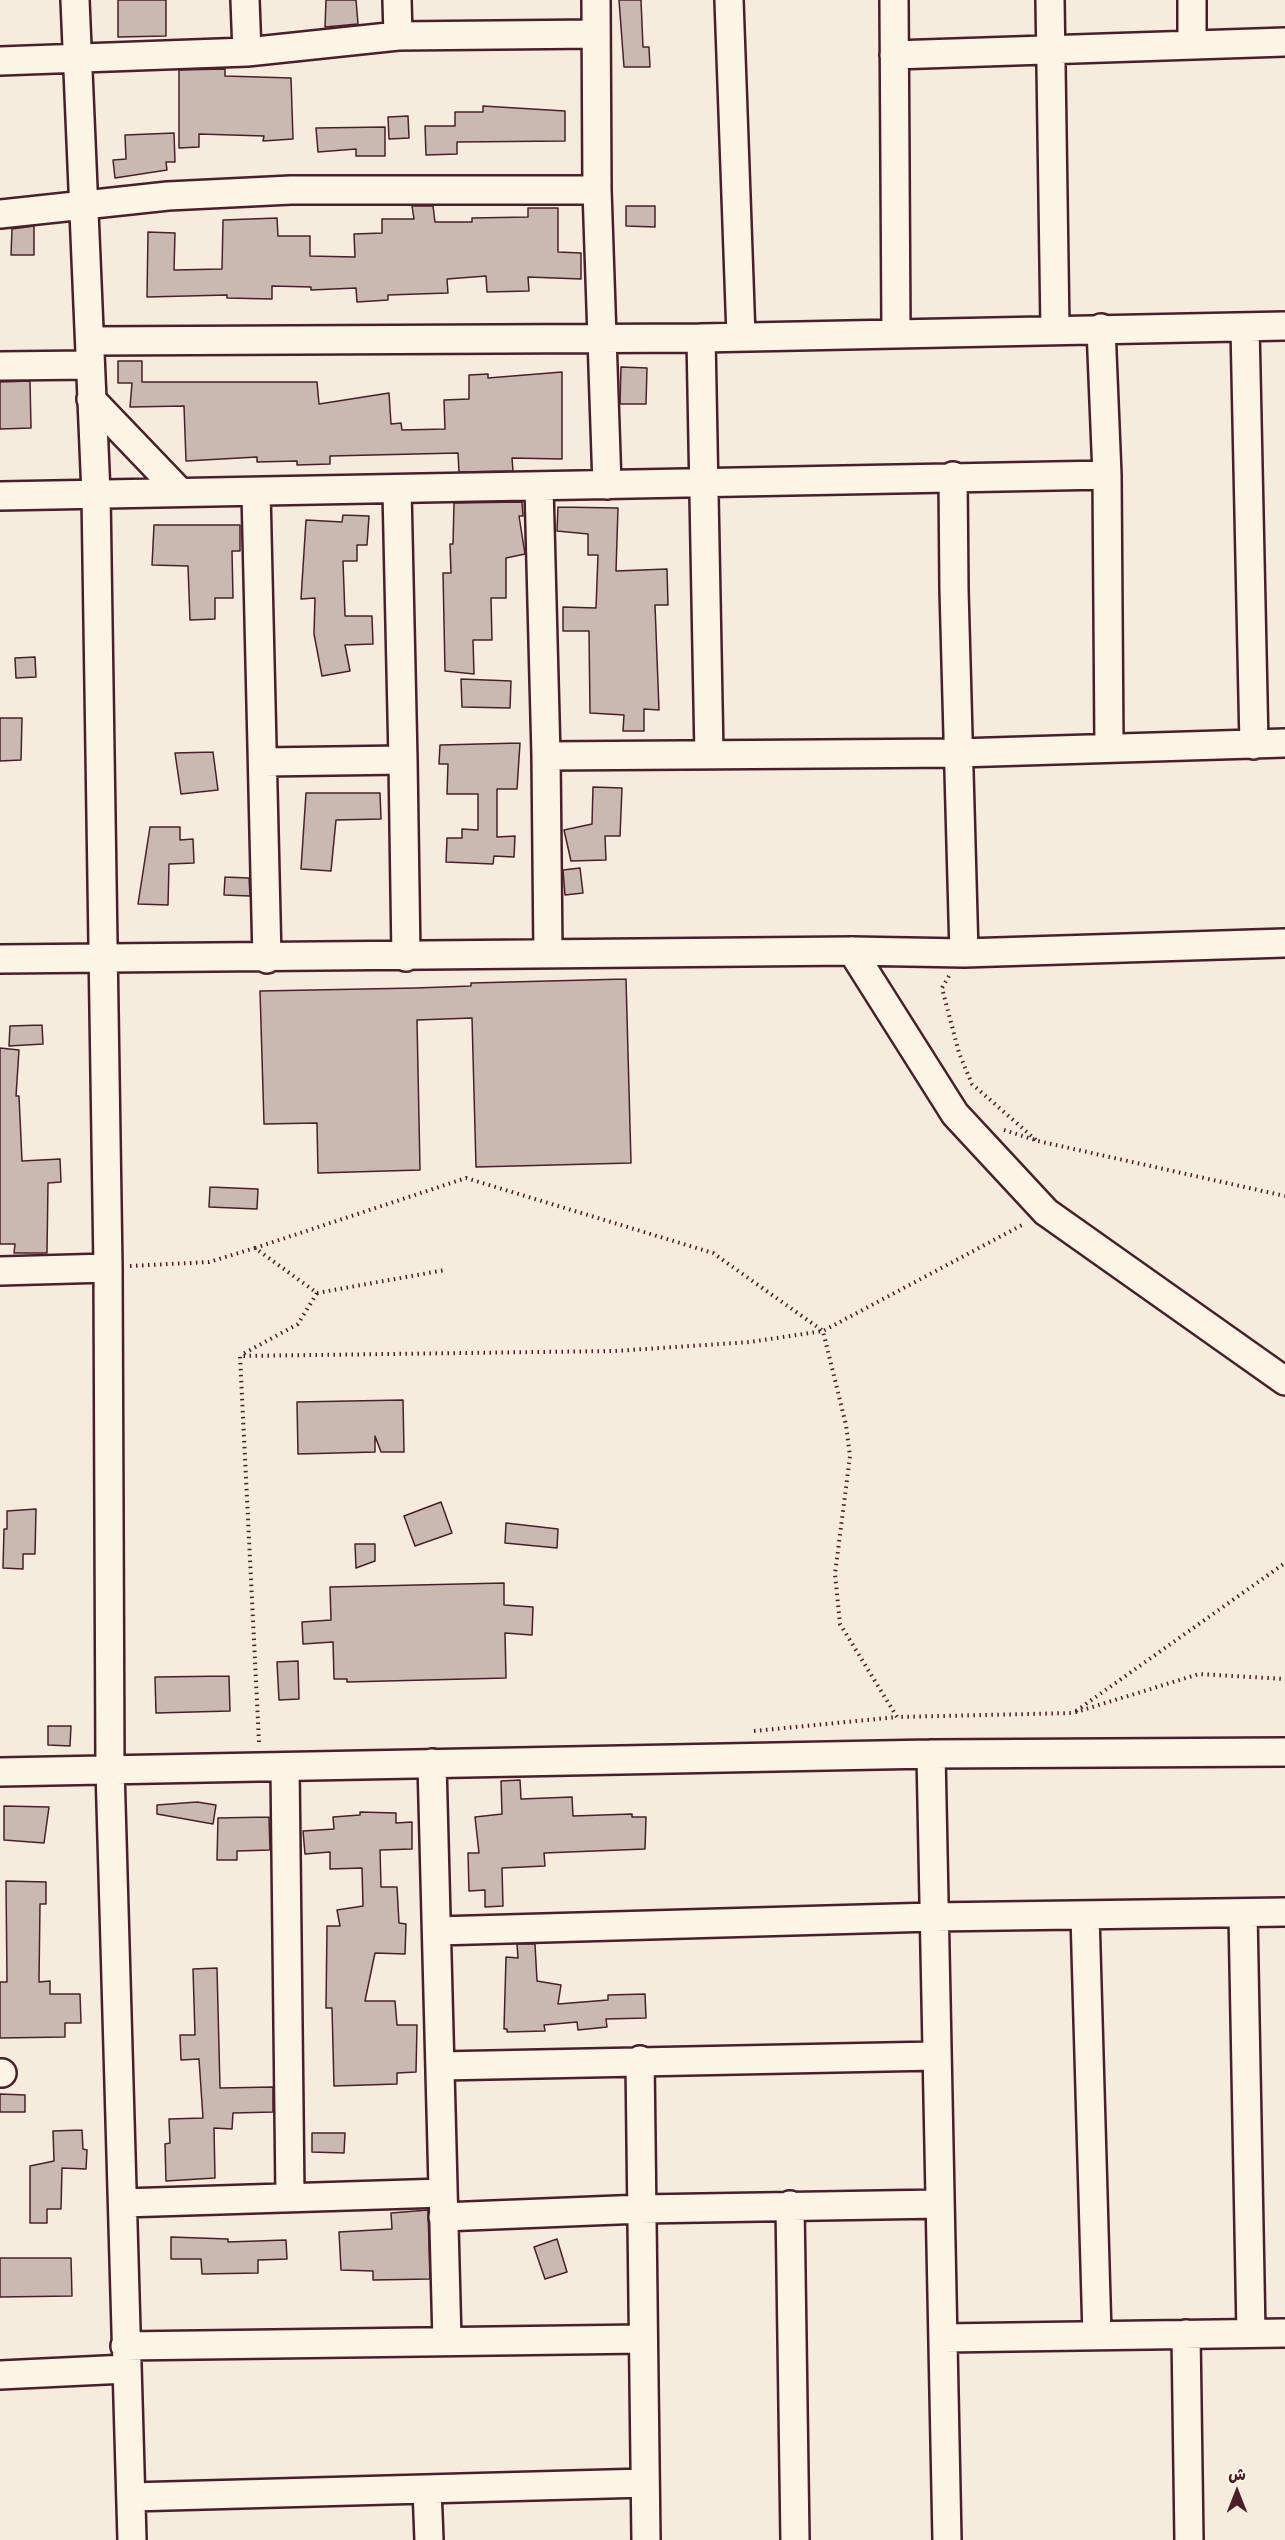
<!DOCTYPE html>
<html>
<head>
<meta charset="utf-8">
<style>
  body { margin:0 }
  #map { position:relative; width:1285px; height:2540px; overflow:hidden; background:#f5ecde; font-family:Mali,"Playpen Sans Arabic",sans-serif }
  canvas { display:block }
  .north { position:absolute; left:1207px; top:2462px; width:60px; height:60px; -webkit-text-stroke:4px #fcf5e5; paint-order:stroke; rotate:0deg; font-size:16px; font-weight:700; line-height:24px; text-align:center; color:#4a1f2b }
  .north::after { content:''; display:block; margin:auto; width:21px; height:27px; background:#4a1f2b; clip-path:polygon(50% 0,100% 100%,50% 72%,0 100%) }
</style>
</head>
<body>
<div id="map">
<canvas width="1285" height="2540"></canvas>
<div class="north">ش</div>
</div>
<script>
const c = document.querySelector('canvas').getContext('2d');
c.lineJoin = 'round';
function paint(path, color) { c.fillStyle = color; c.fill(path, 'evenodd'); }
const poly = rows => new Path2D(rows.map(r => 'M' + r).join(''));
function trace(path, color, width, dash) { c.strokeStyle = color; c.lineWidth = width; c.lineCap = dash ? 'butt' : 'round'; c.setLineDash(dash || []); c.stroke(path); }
const building = poly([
  [118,0,166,0,166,36,118,37,118,0],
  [326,0,356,0,358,24,325,27,326,0],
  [619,0,641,0,643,47,649,47,650,67,624,67,619,0],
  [225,69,225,76,291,78,293,139,263,141,264,136,199,134,199,147,179,148,179,70,225,69],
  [483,106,565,111,565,141,457,142,457,154,426,155,425,126,455,126,455,112,483,112,483,106],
  [408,116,409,138,389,139,388,117,408,116],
  [385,127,385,156,356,156,356,149,318,152,316,128,385,127],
  [174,133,175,162,166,162,167,170,115,178,113,160,126,159,125,135,174,133],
  [412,206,433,206,435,222,472,222,472,218,528,217,528,208,558,208,558,252,581,253,581,279,528,277,529,291,487,292,486,276,447,279,448,293,388,295,388,300,357,302,356,288,311,290,311,287,272,286,272,299,227,298,227,295,147,297,148,232,175,233,174,270,222,269,223,220,277,218,278,236,310,236,310,256,355,257,354,234,382,233,382,219,414,219,412,206],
  [626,206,655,206,655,227,626,226,626,206],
  [34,226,34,255,11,255,12,229,34,226],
  [118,361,142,361,142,382,317,382,319,404,389,393,391,424,401,423,402,430,445,429,444,400,469,399,469,375,488,374,488,378,562,372,562,459,512,458,513,471,459,472,458,453,330,456,330,464,297,465,297,461,257,462,257,457,186,461,184,406,130,407,132,383,118,383,118,361],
  [621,367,647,368,646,404,620,404,621,367],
  [30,381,31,428,0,429,0,382,30,381],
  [522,502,523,516,519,516,525,554,506,558,506,598,491,598,492,640,473,640,474,674,445,671,443,573,451,573,450,544,453,544,454,503,522,502],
  [558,507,618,508,616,571,667,569,668,605,655,605,659,710,644,709,644,731,623,731,624,715,590,713,589,631,563,631,563,607,596,608,598,555,588,555,588,534,557,531,558,507],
  [343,515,369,516,367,545,357,545,357,561,343,561,345,616,372,616,373,644,345,645,350,671,322,676,314,634,315,598,301,599,306,520,342,522,343,515],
  [154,525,240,525,240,551,232,551,233,598,215,598,215,619,190,620,188,566,152,565,154,525],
  [35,657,36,677,16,678,15,658,35,657],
  [461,679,511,681,510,708,462,707,461,679],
  [0,718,22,718,21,760,0,761,0,718],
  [520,743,517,789,497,789,497,837,515,836,514,857,494,856,493,864,446,862,447,838,462,838,462,829,478,830,478,794,447,794,448,764,439,764,440,745,520,743],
  [213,752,218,790,181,794,175,753,213,752],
  [593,787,622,788,620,836,605,836,606,860,571,861,564,830,592,824,593,787],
  [306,793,380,793,381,819,336,820,331,871,301,869,306,793],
  [150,827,180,827,180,840,193,839,194,863,169,864,168,905,138,904,150,827],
  [580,868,583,893,565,895,563,870,580,868],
  [225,877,249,878,250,896,224,895,225,877],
  [626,979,631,1163,476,1167,472,1018,417,1020,420,1170,318,1173,317,1123,264,1124,260,991,416,988,471,986,471,983,626,979],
  [42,1025,43,1044,9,1046,10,1026,42,1025],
  [0,1048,19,1050,16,1096,19,1096,22,1161,60,1159,61,1182,48,1183,47,1253,14,1253,15,1244,0,1244,0,1048],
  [210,1187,258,1189,257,1209,209,1207,210,1187],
  [403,1400,404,1452,381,1452,375,1436,375,1452,298,1454,297,1402,403,1400],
  [441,1502,452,1533,415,1546,404,1516,441,1502],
  [36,1509,35,1554,23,1554,23,1569,3,1568,4,1529,7,1529,7,1511,36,1509],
  [506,1523,558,1529,557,1548,505,1543,506,1523],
  [355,1544,375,1544,375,1561,356,1568,355,1544],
  [504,1583,504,1605,533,1607,532,1635,505,1633,506,1678,347,1682,347,1679,334,1679,333,1642,303,1644,302,1622,331,1620,330,1587,504,1583],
  [298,1661,299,1699,279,1700,277,1662,298,1661],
  [229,1676,230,1711,156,1713,155,1677,229,1676],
  [48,1726,71,1726,70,1746,48,1745,48,1726],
  [520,1780,521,1799,572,1797,573,1816,632,1814,632,1817,646,1817,645,1849,544,1853,545,1866,502,1868,503,1906,485,1907,485,1890,469,1891,468,1853,479,1853,475,1817,502,1814,501,1781,520,1780],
  [197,1802,216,1805,213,1824,157,1814,157,1805,197,1802],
  [4,1806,49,1807,44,1843,4,1840,4,1806],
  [360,1812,396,1813,396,1823,412,1822,412,1849,380,1850,381,1887,397,1887,399,1923,406,1924,405,1954,375,1953,365,2001,395,2001,397,2025,417,2025,416,2072,397,2073,397,2084,334,2086,332,2008,326,2008,327,1926,340,1926,337,1910,363,1906,362,1868,330,1869,330,1852,305,1854,303,1831,334,1829,333,1817,360,1815,360,1812],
  [269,1817,270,1850,237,1851,237,1860,217,1860,218,1818,269,1817],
  [6,1881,46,1882,46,1904,40,1904,39,1982,50,1981,50,1994,80,1994,81,2023,65,2023,65,2037,0,2038,0,1982,7,1982,6,1881],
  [517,1944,535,1944,537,1981,561,1985,558,2004,608,2000,608,1995,645,1994,646,2018,606,2019,607,2027,578,2030,577,2022,544,2025,545,2031,507,2032,507,2029,504,2029,506,1957,518,1958,517,1944],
  [217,1968,220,2088,273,2087,273,2112,233,2113,232,2129,214,2128,215,2178,166,2181,165,2144,170,2143,169,2119,203,2118,199,2059,181,2060,180,2035,195,2035,193,1969,217,1968],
  [0,2094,25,2095,25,2112,0,2112,0,2094],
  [82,2130,83,2149,87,2150,86,2169,62,2168,61,2209,47,2209,47,2223,30,2223,30,2166,54,2161,53,2131,82,2130],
  [312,2133,345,2133,344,2153,312,2152,312,2133],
  [428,2210,430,2279,373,2280,373,2271,341,2270,339,2232,392,2229,391,2213,428,2210],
  [171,2237,228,2239,228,2242,286,2240,287,2259,258,2260,258,2273,202,2274,201,2259,171,2259,171,2237],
  [557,2239,567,2272,545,2279,534,2247,557,2239],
  [0,2258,71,2258,72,2296,0,2297,0,2258]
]);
paint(building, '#cab9b1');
trace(building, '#4a1f2b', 1.5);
const minor = poly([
  [75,0,96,494,108,1268,110,1769,132,2540],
  [245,0,247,52],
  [397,0,398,36],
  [596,0,597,190,607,485],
  [729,0,741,336],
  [894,0,896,332],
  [1050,0,1055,329],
  [1192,0,1192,45],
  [894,55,1285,42],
  [0,61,247,52,398,36,596,34],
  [0,214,168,196,291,190,597,190],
  [1245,327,1254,745],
  [1101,328,1107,475,1109,747],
  [701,338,709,755],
  [90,341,701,338,1285,326],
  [0,366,90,365],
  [91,399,180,492],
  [953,476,954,590,964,953],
  [539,487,546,756,548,954],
  [256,492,267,959],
  [0,496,1107,475],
  [546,756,958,753,1285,743],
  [403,760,406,957],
  [263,762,403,760,397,490],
  [852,951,955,1114,1046,1212,1285,1381],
  [0,959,852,951,964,953,1285,943],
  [0,1271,108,1268],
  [931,1754,947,2540],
  [432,1763,447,2341],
  [285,1767,290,2196],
  [0,1772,931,1754,1285,1752],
  [1243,1913,1251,2333],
  [1085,1915,1097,2335],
  [437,1931,933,1917,1285,1912],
  [640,2060,646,2540],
  [440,2066,935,2056],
  [0,2073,2,2073],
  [123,2203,443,2193],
  [790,2205,795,2540],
  [443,2217,642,2209,940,2204],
  [1186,2334,1189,2540],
  [944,2338,1285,2333],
  [125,2346,642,2339],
  [0,2375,126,2369],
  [427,2489,429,2540],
  [131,2497,645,2483]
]);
trace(minor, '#4a1f2b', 32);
trace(poly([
  [949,976,942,988,959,1053,972,1084,1036,1140],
  [1004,1130,1038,1141,1285,1196],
  [255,1248,466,1178,713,1253,823,1331,846,1425,850,1456,835,1574,840,1624,897,1717,1073,1713,1199,1674,1285,1679],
  [130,1266,209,1262,255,1248,317,1293,298,1324,241,1355],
  [317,1293,445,1270],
  [1076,1711,1285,1563],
  [754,1731,897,1717],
  [259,1742,240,1356,615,1351,750,1342,823,1331,1024,1224]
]), '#4a1f2b', 4, [1.5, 4.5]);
trace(minor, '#fcf5e5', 27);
</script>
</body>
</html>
